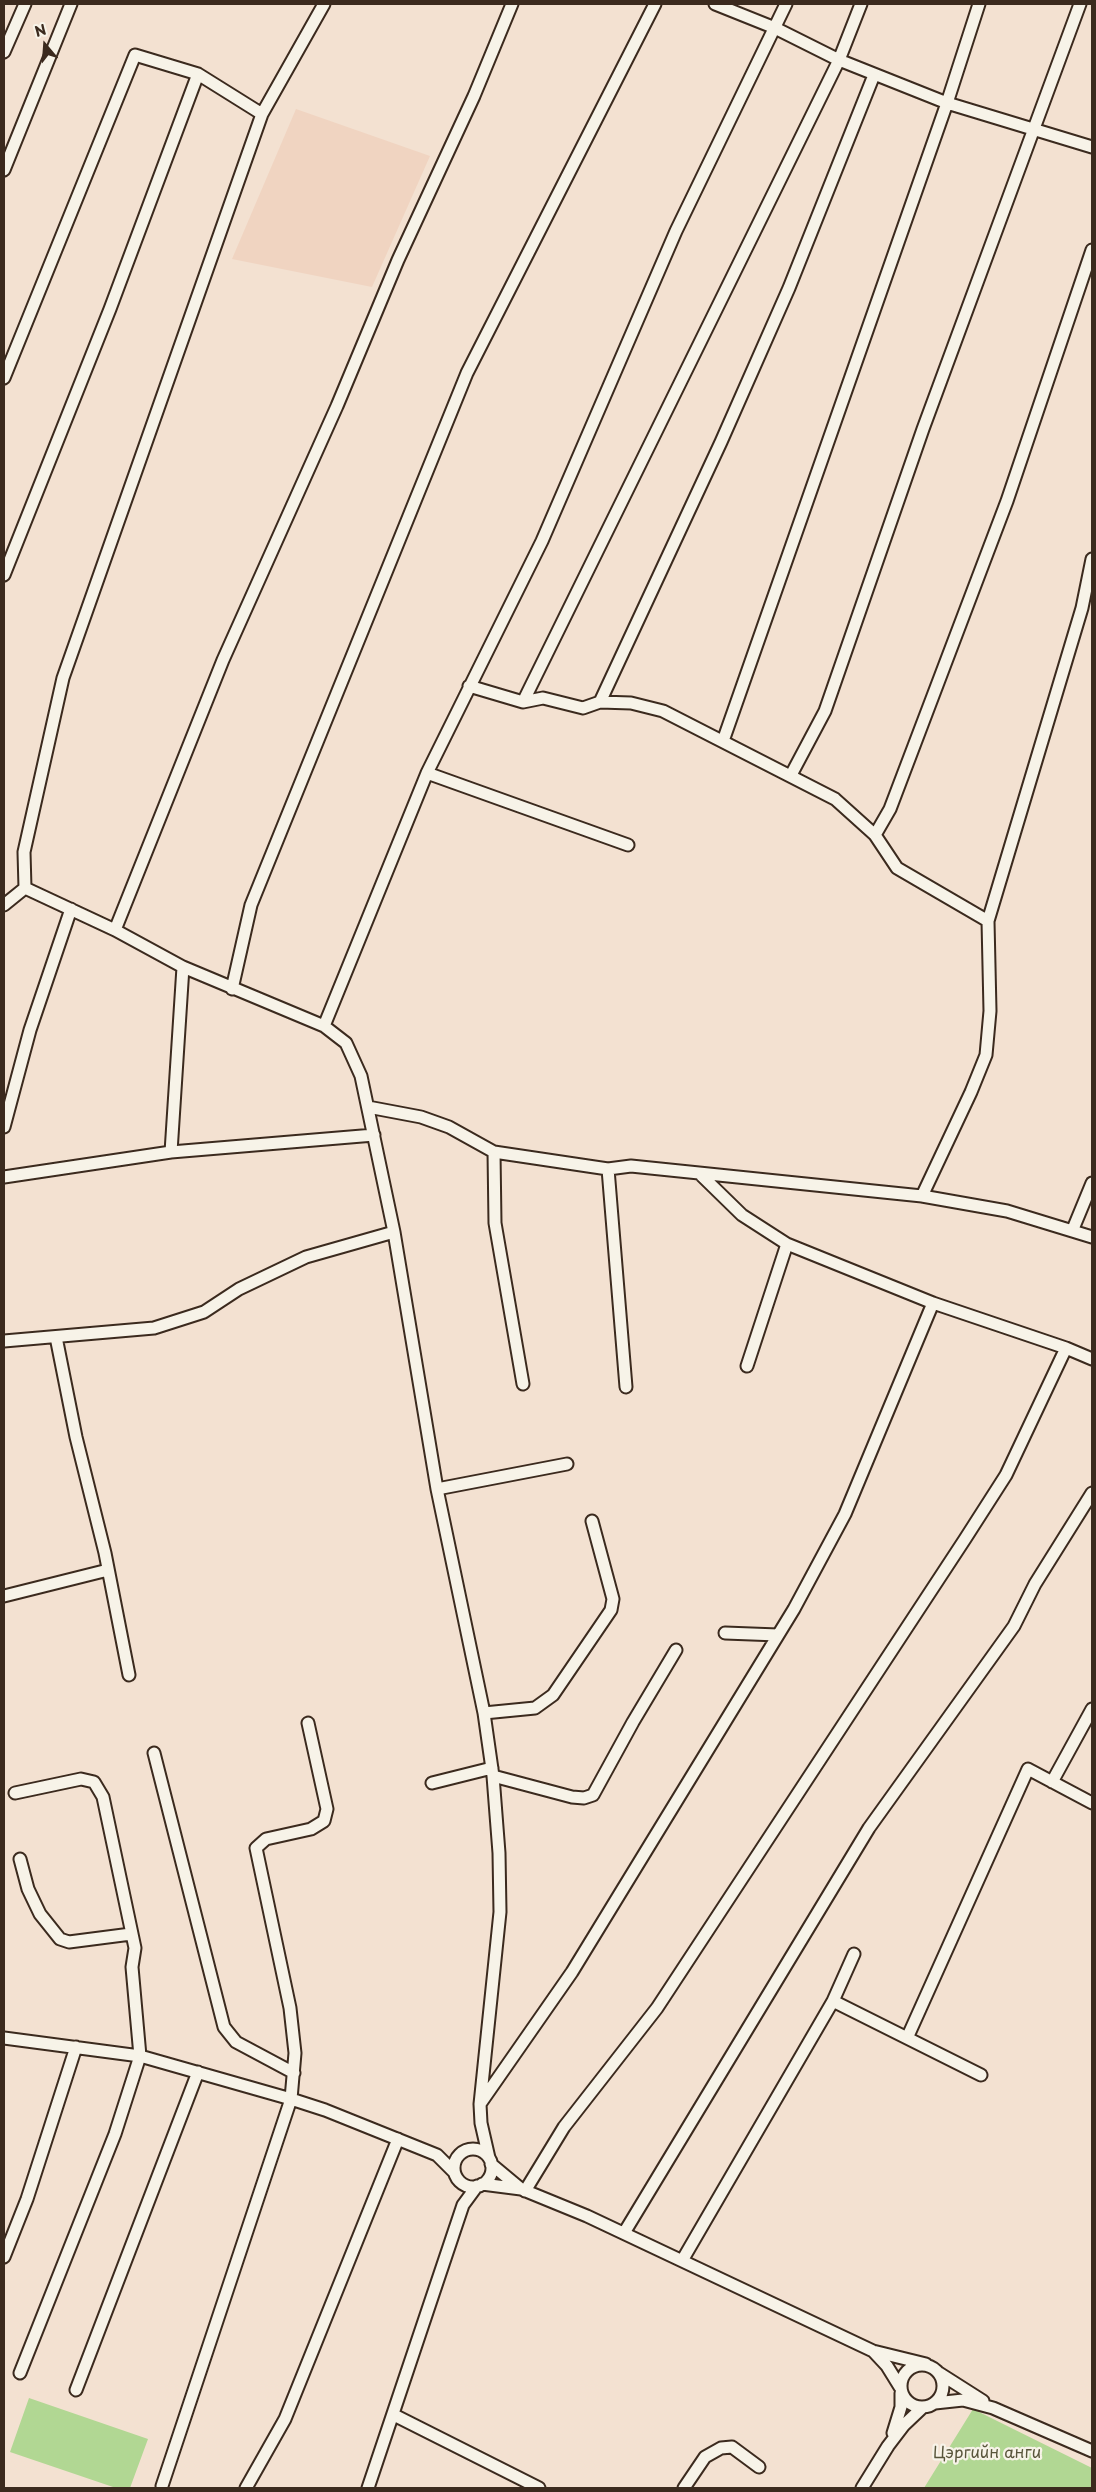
<!DOCTYPE html>
<html>
<head>
<meta charset="utf-8">
<style>
  body { margin:0 }
  #map { position:relative; width:1096px; height:2492px; overflow:hidden; background:#f3e1d1; font-family:"Playpen Sans",sans-serif }
  canvas { display:block }
  .frame { position:absolute; inset:0; border:5px solid #3b2a1e; pointer-events:none }
  .north { position:absolute; left:20px; top:20px; width:50px; height:50px; -webkit-text-stroke:4px #f7f3e8; paint-order:stroke; rotate:342deg; font-size:14px; font-weight:700; line-height:20px; text-align:center; color:#3b2a1e }
  .north::after { content:''; display:block; margin:auto; width:18px; height:22px; background:#3b2a1e; clip-path:polygon(50% 0,100% 100%,50% 72%,0 100%) }
</style>
</head>
<body>
<div id="map">
<canvas width="1096" height="2492"></canvas>
<div class="frame"></div>
<div class="north">N</div>
</div>
<script>
const c = document.querySelector('canvas').getContext('2d');
c.lineJoin = 'round';
function paint(path, color) { c.fillStyle = color; c.fill(path, 'evenodd'); }
const poly = rows => new Path2D(rows.map(r => 'M' + r).join(''));
function trace(path, color, width, dash) { c.strokeStyle = color; c.lineWidth = width; c.lineCap = dash ? 'butt' : 'round'; c.setLineDash(dash || []); c.stroke(path); }
function write(font, color, halo, rows, align = 'center') {
  c.font = font + ' "Playpen Sans",sans-serif'; c.lineWidth = 4.5; c.setLineDash([]); c.textBaseline = 'middle'; c.strokeStyle = halo; c.fillStyle = color; for (const [text, x, y, turn = 0] of rows) {
    c.save(); c.translate(x, y); c.rotate((+turn || 0) * Math.PI / 180); c.textAlign = isNaN(turn) ? turn : align; if (halo) c.strokeText(text, 0, 0); c.fillText(text, 0, 0); c.restore();
  }
}
paint(poly([
  [296,109,430,156,372,287,232,259]
]), '#f0d4c1');
paint(poly([
  [29,2398,148,2439,130,2488,116,2488,10,2452],
  [973,2409,1092,2468,1092,2488,924,2488]
]), '#b1d793');
const minor = poly([
  [324,4,262,114,63,678,24,852,25,888,115,930,183,967,324,1026,346,1043,361,1076,394,1232,437,1489,484,1713,493,1776,499,1853,500,1912,480,2104,481,2123,489,2158],
  [715,4,775,28,839,60,947,103,1092,147],
  [4,52,25,4],
  [4,170,71,4],
  [4,378,135,55,198,74,262,114],
  [4,575,110,309,198,74],
  [469,686,523,702,839,60,861,4],
  [523,702,543,698,583,708,600,702,631,703,663,711,835,799,875,835,897,868,988,921],
  [600,702,721,442,789,288,874,75],
  [723,741,947,103,979,4],
  [427,773,628,845],
  [791,775,825,711,923,429,1080,4],
  [875,835,890,809,1007,501,1092,250],
  [4,905,25,888],
  [115,930,223,660,337,406,398,260,474,96,512,4],
  [232,989,251,905,467,373,655,4],
  [324,1026,427,773,542,541,676,231,786,4],
  [368,1107,421,1117,449,1127,494,1152,608,1169,631,1166,699,1173,742,1215,787,1244,933,1303,1066,1348,1092,1359],
  [4,1127,30,1030,71,909],
  [171,1152,183,967],
  [494,1152,495,1223,523,1384],
  [608,1169,626,1387],
  [699,1173,922,1196,1007,1211,1092,1237],
  [4,1177,171,1152,374,1135],
  [922,1196,971,1092,986,1055,990,1011,988,921,1082,608,1092,559],
  [1073,1229,1092,1183],
  [56,1337,76,1437,105,1553,129,1675],
  [4,1341,154,1328,204,1312,239,1289,306,1257,394,1232],
  [747,1366,787,1244],
  [437,1489,567,1464],
  [4,1596,108,1570],
  [725,1633,778,1635],
  [484,1713,535,1708,553,1695,611,1610,613,1599,592,1521],
  [154,1753,224,2027,236,2042,294,2073],
  [493,1776,572,1797,584,1798,593,1795,633,1722,676,1650],
  [1052,1782,1092,1709],
  [432,1783,492,1768],
  [15,1793,81,1779,94,1782,103,1797,135,1948,132,1967,140,2056,115,2134,20,2373],
  [20,1859,28,1889,40,1914,60,1939,69,1942,131,1934],
  [833,2001,854,1954],
  [908,2036,1028,1769,1092,1803],
  [4,2038,140,2056,291,2099,325,2110,437,2155,454,2172],
  [480,2104,572,1972,794,1609,845,1514,933,1303],
  '454 2168a19 19 0 1 1 38 0a19 19 0 1 1-38 0Z',
  [491,2164,521,2189],
  [482,2184,521,2189,587,2216,873,2351,926,2364],
  [525,2191,564,2127,657,2008,965,1539,1006,1475,1066,1348],
  [624,2233,869,1828,1014,1626,1035,1584,1092,1493],
  [4,2257,27,2199,76,2047],
  [683,2259,833,2001,981,2075],
  [873,2351,887,2366,900,2387],
  '901 2386a21 21 0 1 1 42 0a21 21 0 1 1-42 0Z',
  [939,2373,983,2401],
  [76,2390,198,2072],
  [935,2403,963,2400,993,2408,1092,2451],
  [394,2415,539,2488],
  [893,2433,901,2407,901,2393],
  [162,2486,291,2099,295,2053,290,2008,256,1848,266,1839,311,1829,324,1821,327,1809,308,1723],
  [246,2488,285,2419,398,2139],
  [368,2488,463,2205,477,2186],
  [684,2488,705,2457,721,2448,732,2447,759,2467],
  [862,2488,888,2446,904,2425,923,2407]
]);
trace(minor, '#3b2a1e', 15);
trace(minor, '#f7f3e8', 11);
write('16px', '#58553b', '#f7f3e8', [
  ["Цэргийн анги",987,2454]
]);
</script>
</body>
</html>
